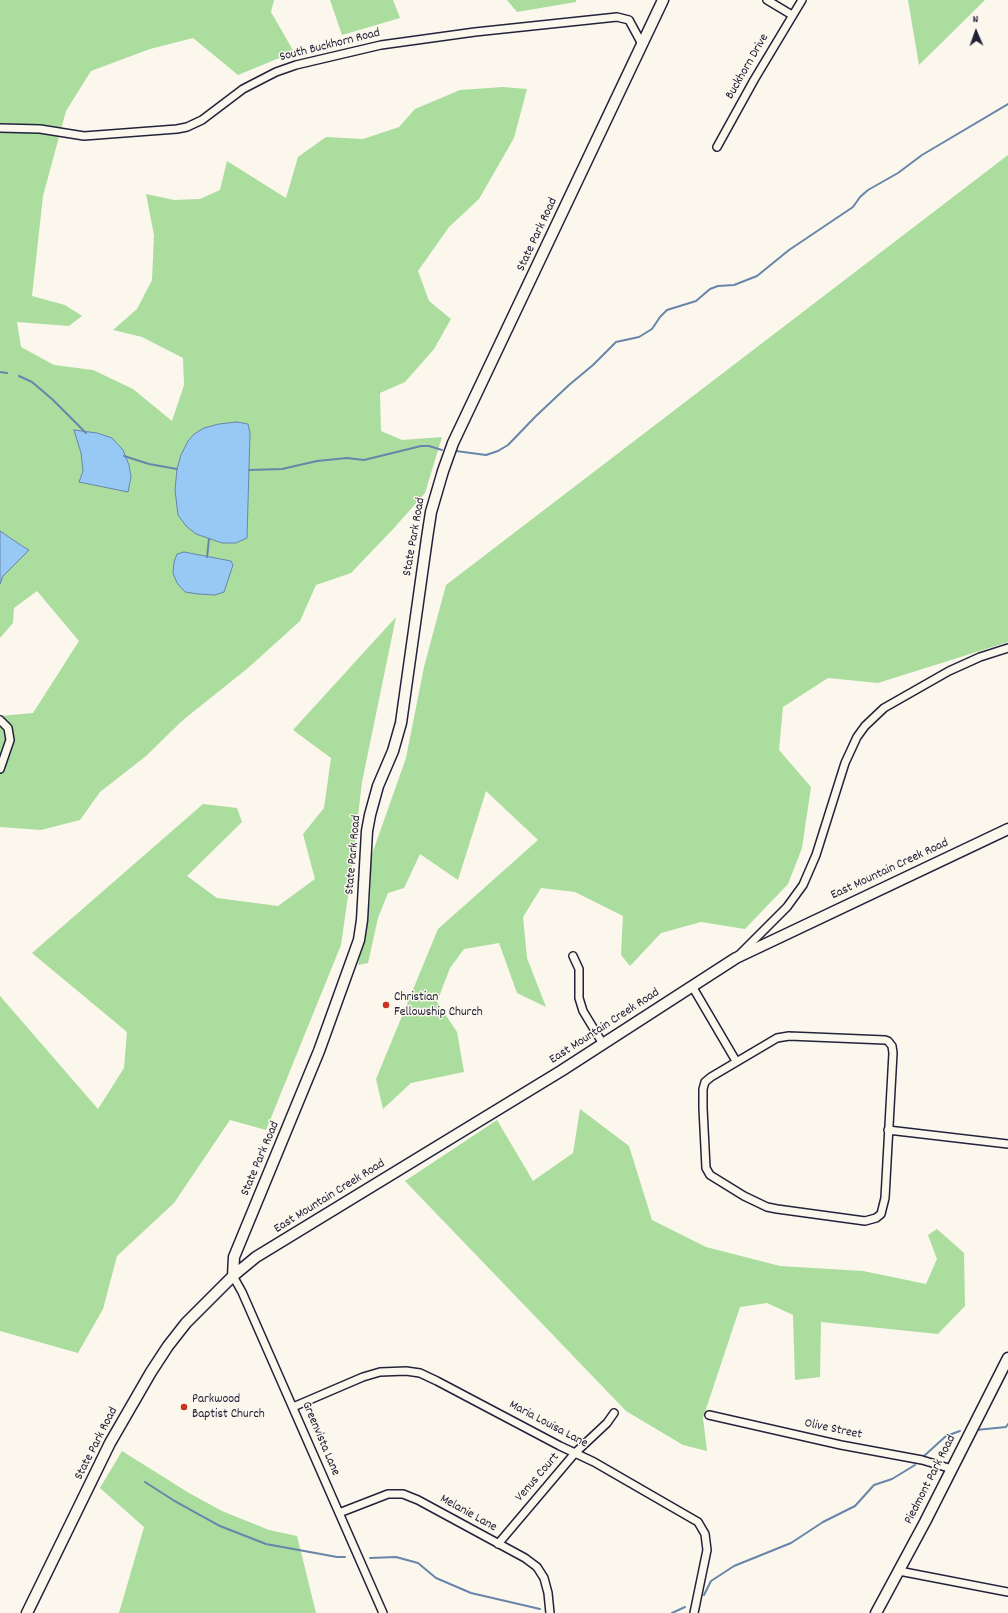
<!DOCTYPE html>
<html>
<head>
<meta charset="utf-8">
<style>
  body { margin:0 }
  #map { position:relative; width:1008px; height:1613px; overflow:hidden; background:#fbf7ec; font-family:Dekko,sans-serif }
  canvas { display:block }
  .north { position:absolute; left:956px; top:12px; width:40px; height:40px; -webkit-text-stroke:3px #fbf7ec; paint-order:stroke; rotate:358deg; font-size:11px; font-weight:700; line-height:16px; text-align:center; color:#22223b }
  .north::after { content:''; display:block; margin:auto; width:14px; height:18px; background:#22223b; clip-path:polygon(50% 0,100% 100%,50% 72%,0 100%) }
</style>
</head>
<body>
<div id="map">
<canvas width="1008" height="1613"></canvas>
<div class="north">N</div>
</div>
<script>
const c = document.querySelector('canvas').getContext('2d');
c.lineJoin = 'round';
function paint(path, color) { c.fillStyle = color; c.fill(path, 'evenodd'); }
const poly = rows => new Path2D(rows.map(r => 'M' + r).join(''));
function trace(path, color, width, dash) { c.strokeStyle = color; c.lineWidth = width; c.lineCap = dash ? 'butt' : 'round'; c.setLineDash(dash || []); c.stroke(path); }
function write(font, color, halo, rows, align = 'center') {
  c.font = font + ' Dekko,sans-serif'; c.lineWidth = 3; c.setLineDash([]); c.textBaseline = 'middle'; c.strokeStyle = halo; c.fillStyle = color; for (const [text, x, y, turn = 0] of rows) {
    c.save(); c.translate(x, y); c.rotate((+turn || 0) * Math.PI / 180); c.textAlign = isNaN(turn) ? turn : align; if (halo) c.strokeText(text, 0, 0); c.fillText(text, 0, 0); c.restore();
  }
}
paint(poly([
  [0,0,274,0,271,12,294,52,238,75,193,38,150,49,91,71,66,111,43,196,32,296,65,305,82,316,69,326,17,322,21,347,54,365,93,370,133,389,172,421,184,385,183,358,142,337,113,330,137,309,152,280,154,235,146,194,174,200,200,199,220,190,227,161,286,198,298,157,326,137,363,139,399,127,415,109,460,90,503,87,527,89,514,138,479,199,449,227,418,271,429,301,451,319,434,349,405,382,380,393,381,431,402,440,442,437,425,493,394,528,351,573,316,585,300,621,248,668,183,720,146,756,100,792,80,820,41,830,0,827,0,716,33,713,79,641,37,591,14,608,13,623,0,638],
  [330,0,393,0,400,18,342,35],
  [507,0,576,0,576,2,517,12],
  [908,0,985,0,919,65],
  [1008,155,1008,642,878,683,828,678,783,707,779,750,811,787,802,848,788,884,745,929,701,922,661,933,630,966,621,955,623,916,575,892,541,888,523,917,527,958,546,1007,517,993,499,943,464,949,450,968,437,1002,457,1032,464,1072,411,1083,383,1109,376,1079,438,929,538,840,486,791,458,880,420,854,404,888,388,893,378,918,368,963,358,965,370,901,371,857,406,758,424,667,446,585],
  [396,617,362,782,351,875,341,945,266,1130,230,1120,174,1203,117,1256,103,1309,78,1353,0,1331,0,996,98,1109,124,1068,127,1032,32,953,203,804,237,808,242,822,187,876,217,898,278,906,315,879,303,834,324,808,331,758,293,730],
  [580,1109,629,1146,652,1220,706,1247,780,1266,863,1271,926,1284,937,1259,928,1235,937,1229,964,1253,965,1306,938,1334,821,1322,820,1377,795,1380,793,1315,767,1303,740,1307,703,1418,707,1451,683,1445,626,1411,405,1181,497,1120,533,1181,573,1153],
  [122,1451,189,1493,222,1511,269,1530,297,1536,316,1613,119,1613,144,1527,100,1488]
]), '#aadd9e');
const water = poly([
  [237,422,248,424,250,433,247,538,236,543,222,543,196,534,186,526,178,515,175,490,177,469,181,455,188,441,194,434,204,428,219,424,237,422],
  [74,430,97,433,112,438,123,450,129,465,131,477,128,492,79,482,83,471,81,453,74,430],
  [0,531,22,546,29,550,3,576,0,584,0,531],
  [184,552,231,561,233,565,224,592,215,595,198,594,185,592,177,583,173,573,174,562,177,554,184,552]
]);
paint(water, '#97c9f4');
trace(water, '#6886aa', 1);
trace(poly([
  [0,372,7,373],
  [19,376,32,382,52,399,86,433],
  [456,451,486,455,498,451,508,445,536,416,569,385,593,365,616,342,639,337,652,329,660,317,667,310,696,301,710,289,718,286,734,285,757,276,789,250,853,207,860,197,868,190,898,173,922,155,1008,104],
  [124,456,149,464,177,469],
  [249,470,282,469,317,461,347,458,364,460,421,446,429,446,442,450],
  [207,557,209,539],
  [976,1430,1006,1427,1008,1424],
  [924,1456,946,1436,960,1431],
  [145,1482,173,1500,220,1526,266,1544,337,1557,345,1557],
  [370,1558,396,1557,418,1563,436,1578,471,1593,540,1609],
  [704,1595,711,1581,734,1566,791,1543,823,1522,855,1506,874,1485,892,1479,915,1465],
  [672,1613,685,1607]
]), '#6886aa', 2);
const street = poly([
  [767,0,792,15],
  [0,128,40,129,84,136,177,129,187,127,202,120,243,89,276,72,296,65,381,45,475,32,617,17,629,20,642,44],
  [717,147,754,80,802,0],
  [0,720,8,728,10,740,0,769],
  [740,954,787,907,803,885,816,855,845,763,857,737,865,726,884,708,949,671,980,657,1008,648],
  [573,956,579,969,579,998,583,1011,603,1044],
  [692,986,736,1061],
  [789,1036,885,1040,888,1041,892,1046,893,1053,885,1198,881,1214,876,1218,865,1221,777,1209,767,1207,744,1196,710,1175,706,1168,703,1108,703,1089,705,1082,711,1077,777,1038,789,1036],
  [888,1130,1008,1144],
  [233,1276,242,1292,383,1613],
  [293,1407,363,1377,380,1372,406,1371,420,1373,437,1381,560,1446,594,1462,698,1522,705,1534,707,1550,694,1613],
  [709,1415,841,1445,922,1460,952,1469],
  [339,1513,388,1494,403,1494,418,1500,525,1558,537,1567,544,1578,548,1593,550,1613],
  [498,1544,575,1453,607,1423,614,1413],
  [899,1571,1008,1592]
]);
const secondary = poly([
  [233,1276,234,1257,319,1051,359,940,362,920,367,831,370,815,378,786,393,751,401,723,427,538,431,512,443,471,453,443,663,0],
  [27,1613,110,1443,151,1372,168,1346,186,1323,233,1276,256,1257,561,1071,736,958,1008,829],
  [876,1613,925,1522,1008,1358]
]);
trace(street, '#22223b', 10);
trace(secondary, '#22223b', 13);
trace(street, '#fbf7ec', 7);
trace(secondary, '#fbf7ec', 10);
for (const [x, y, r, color] of [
  [386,1005,4,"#c8321e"],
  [184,1407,4,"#c8321e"]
]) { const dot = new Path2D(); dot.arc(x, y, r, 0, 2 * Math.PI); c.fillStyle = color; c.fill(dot); trace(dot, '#fbf7ec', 1.5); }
write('13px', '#22223b', '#fbf7ec', [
  ["South Buckhorn Road",330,46,-14],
  ["Buckhorn Drive",748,67,-60],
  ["State Park Road",538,235,-65],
  ["State Park Road",415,537,-80],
  ["State Park Road",354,855,-85],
  ["East Mountain Creek Road",890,870,-25],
  ["East Mountain Creek Road",605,1027,-33],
  ["State Park Road",261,1159,-67],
  ["East Mountain Creek Road",330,1197,-32],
  ["Maria Louisa Lane",548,1425,28],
  ["Olive Street",833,1430,12],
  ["Greenvista Lane",320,1439,67],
  ["State Park Road",97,1444,-63],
  ["Venus Court",538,1478,-49],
  ["Piedmont Park Road",931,1480,-63],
  ["Melanie Lane",468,1514,29]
]);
write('13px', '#22223b', '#fbf7ec', [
  ["Christian",394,998],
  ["Fellowship Church",394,1013],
  ["Parkwood",192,1400],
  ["Baptist Church",192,1415]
], 'left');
</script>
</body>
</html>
